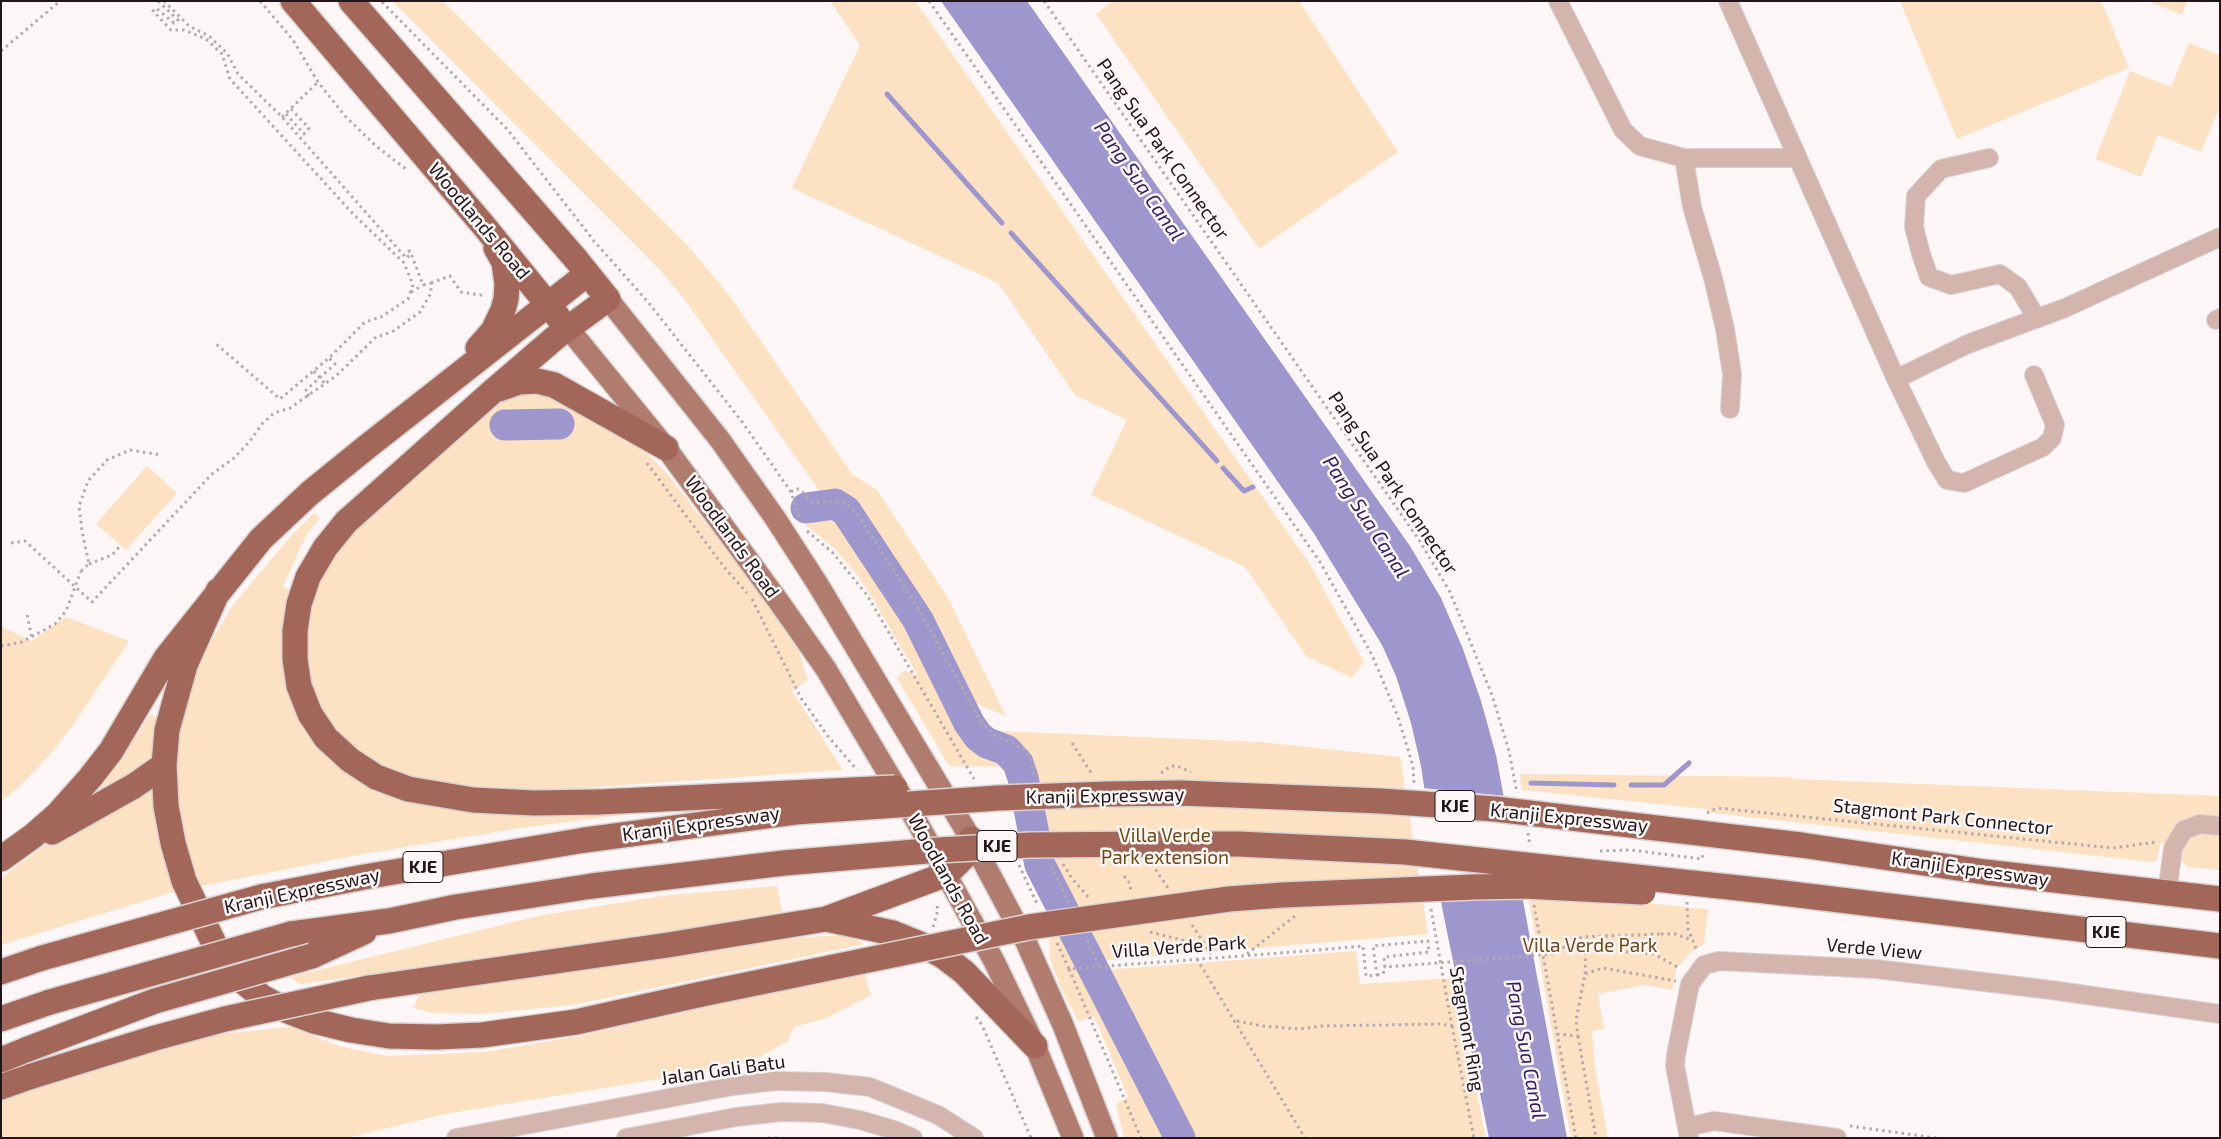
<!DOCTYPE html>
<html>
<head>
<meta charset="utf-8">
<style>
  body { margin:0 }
  #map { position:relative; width:2221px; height:1139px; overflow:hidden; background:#fcf6f7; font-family:"Exo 2",sans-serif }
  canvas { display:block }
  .frame { position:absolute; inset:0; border:2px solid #211619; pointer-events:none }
</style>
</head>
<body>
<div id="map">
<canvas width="2221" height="1139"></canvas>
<div class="frame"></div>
</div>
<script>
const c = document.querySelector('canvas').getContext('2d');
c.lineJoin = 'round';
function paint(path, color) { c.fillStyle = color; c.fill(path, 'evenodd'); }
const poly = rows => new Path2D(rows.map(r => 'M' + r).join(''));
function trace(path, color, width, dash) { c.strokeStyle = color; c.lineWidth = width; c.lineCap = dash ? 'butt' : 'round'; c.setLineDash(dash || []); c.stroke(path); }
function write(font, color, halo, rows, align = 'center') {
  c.font = font + ' "Exo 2",sans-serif'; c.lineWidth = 5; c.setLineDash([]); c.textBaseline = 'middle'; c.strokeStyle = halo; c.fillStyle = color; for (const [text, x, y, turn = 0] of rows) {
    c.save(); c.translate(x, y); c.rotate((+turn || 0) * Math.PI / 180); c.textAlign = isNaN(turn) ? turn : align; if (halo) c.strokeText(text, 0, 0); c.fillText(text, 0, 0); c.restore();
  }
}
paint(poly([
  [392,1,443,1,691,249,732,299,852,474,877,490,948,598,1006,716,975,703,925,608,860,509,837,494,823,496,685,300,662,272],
  [830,1,915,1,1311,566,1364,662,1352,678,1306,656,1245,567,1091,495,1127,420,1075,395,998,283,792,188,860,45],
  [1113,1,1299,1,1398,152,1259,249,1096,14],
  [1900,1,2101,1,2129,68,1957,139],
  [2147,1,2187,1,2182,15],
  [2189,43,2220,55,2220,106,2201,152,2158,135,2141,177,2095,159,2130,71,2171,87],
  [540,390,642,449,664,470,755,586,799,652,808,680,792,691,843,770,580,788,580,810,630,808,630,814,520,828,363,854,197,887,184,843,179,807,177,768,179,731,189,689,208,646,233,605,292,535,314,513,320,518,305,537,283,587,310,598,316,579,351,529,509,393],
  [147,466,177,493,126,550,96,524],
  [827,517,839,517,849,523,912,623,964,727,974,742,1003,758,1013,767,949,766,897,678,904,670,918,676,870,594,855,572,834,548,806,525,805,521],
  [66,617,129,641,75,722,53,751,24,782,1,802,1,626,31,641],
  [151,714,159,719,155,806,160,845,173,892,1,945,1,878,70,826,103,785],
  [998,731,1260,742,1400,757,1428,934,1100,961,1050,861,1035,771,1026,751,1015,741],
  [1520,774,1792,777,1793,779,2220,796,2220,870,2187,867,2179,859,2184,840,2173,838,2160,845,2157,860,2151,862,1712,813,1706,809,1522,790],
  [777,886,782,912,736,922,667,934,300,984,290,977,538,916,662,896],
  [1528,895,1580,897,1708,909,1704,944,1689,954,1677,968,1672,990,1646,985,1598,994,1604,1029,1592,1031,1595,1067,1608,1138,1571,1138],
  [1067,932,1083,963,1171,1138,1124,1138,1116,1104,1128,1097,1094,1016,1079,1022,1062,990,1050,959,1049,935],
  [824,936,850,936,864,944,573,1005,481,1014,432,1013,413,1008,422,990,767,941],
  [1356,951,1360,984,1453,978,1486,1138,1192,1138,1105,970],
  [864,972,871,995,824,1019,794,1027,788,1041,749,1063,715,1070,445,1114,347,1138,1,1138,1,1098,47,1080,219,1034,291,1027,342,1047,387,1056,485,1052,580,1036]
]), '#fce1c2');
paint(poly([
  [941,1,1027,1,1410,546,1441,598,1463,649,1481,701,1496,755,1567,1138,1489,1138,1442,907,1421,766,1411,723,1396,676,1382,645,1313,532]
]), '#9e97ce');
paint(poly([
  [1422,788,1506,796,1525,894,1437,895]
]), '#fcf6f7');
trace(poly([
  [887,94,1002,223],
  [1011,233,1217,461],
  [1223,468,1244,491,1253,487],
  [1531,783,1614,785],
  [1631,785,1664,785,1689,763]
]), '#9e97ce', 5);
trace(poly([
  [505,425,559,424],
  [806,508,835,504,846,511,918,620,969,723,978,736,987,743,1006,750,1018,763,1023,778,1040,865,1180,1138]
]), '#9e97ce', 31);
const minor = poly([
  [1558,1,1623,130,1640,146,1684,158,1798,158],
  [1728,1,1896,379,1936,462,1947,480,1964,483,2043,447,2052,438,2055,425,2034,375],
  [1684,158,1692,207,1713,278,1725,329,1732,374,1730,409],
  [1989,158,1941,169,1916,196,1914,227,1921,254,1929,277,1951,285,2000,274,2018,287,2037,319],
  [2216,320,2220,318],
  [1896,379,1968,344,2065,308,2220,237],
  [2167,893,2173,848,2184,830,2200,824,2220,826],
  [1687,1127,1714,1121,1837,1138],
  [456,1138,733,1086,775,1081,825,1082,870,1087,938,1115,974,1138],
  [626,1138,736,1117,781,1112,822,1113,860,1120,894,1130,913,1138],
  [1689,1138,1675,1066,1676,1055,1690,984,1704,965,1719,961,1876,969,2051,990,2220,1014]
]);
const major = poly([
  [608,299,720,440,775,518,817,583,971,839,1026,942,1063,1025,1107,1138],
  [568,328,666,448,779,602,826,669,917,822,994,961,1035,1046,1073,1138]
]);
const highway = poly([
  [293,1,484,226,558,317],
  [351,1,575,258,608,299,556,337,492,392,346,522,325,548,308,577,299,604,295,631,295,659,299,686,310,714,326,738,350,760,376,777,408,789,473,800,534,803,599,802],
  [478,348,493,331,503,310,506,299,507,284,504,262,496,248],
  [499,389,519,382,537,381,554,385,666,448],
  [218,591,185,665,167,730,164,765,166,806,173,843,184,881,221,958,240,979,262,997,288,1011,314,1021,351,1030,389,1036,436,1037,482,1035,576,1022,702,994],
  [52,832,134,786,164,765],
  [1801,845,1985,872,2220,899],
  [1,859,33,836,57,815,90,778,111,751,166,658,261,539,310,493,368,446,587,274],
  [1766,891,2220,946],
  [261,897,364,877,585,840],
  [826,919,893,933,920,944,943,956,964,972,1035,1046],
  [291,934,389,921,456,907,592,886],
  [312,956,364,932],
  [1,972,42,958],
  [369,988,668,945,826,919,947,874,966,855,971,839],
  [1,1019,50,1002],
  [1,1060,28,1049],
  [1,1087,32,1076]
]);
trace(minor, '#d9d2d3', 20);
trace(major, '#d9d2d3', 24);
trace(highway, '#d9d2d3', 28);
trace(poly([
  [158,1,178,20,174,23,156,8,153,11,171,30,184,30,206,39,222,54,230,79,354,215,404,263,413,285,408,299,381,317,365,322,329,358,280,399,215,343],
  [260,1,293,40,318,82,345,116,376,146,406,169],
  [929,1,1320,562,1372,655,1398,717,1413,766,1414,784],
  [1044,1,1419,540,1450,592,1492,695,1509,751,1517,793],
  [382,2,507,129,594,241,648,302,743,423,791,492,799,517],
  [1,51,60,1],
  [286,114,304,134,309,128,291,109],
  [282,117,318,82],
  [431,283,450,276,461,292,486,296],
  [411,292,423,285],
  [314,371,325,384],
  [647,463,724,567,747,593],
  [791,492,795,489,799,489,813,503,831,501,846,503,858,515,921,613,981,722,994,735,1024,749,1030,757,1035,776],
  [807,531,832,552,867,595,974,779],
  [11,543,25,541,92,602,212,474,234,458,250,441,262,424,274,413,290,408,336,376,376,337,392,332,420,312,431,293,431,283,423,285,410,251,407,252,408,257,406,258,282,117,238,74,227,53,209,36,189,26,164,1],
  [89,564,112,555,120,546],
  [81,571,89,564,82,531,79,506,88,481,107,460,130,450,162,455],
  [752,599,801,698,827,735,857,770],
  [27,615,32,638],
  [1072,743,1092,774],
  [1161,773,1171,766,1177,766,1191,772],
  [1707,813,1717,808,2113,848,2157,842],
  [1528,833,1530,846],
  [1600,851,1631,850,1702,859,1703,853],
  [1063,864,1071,877,1089,898],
  [1152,864,1168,888],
  [1019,865,1038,906],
  [1051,866,1069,903],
  [1124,876,1130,884,1131,892],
  [1687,902,1688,929,1697,951],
  [1534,905,1576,1138],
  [1431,909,1452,1027],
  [1192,925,1213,957],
  [933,927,938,910,937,906],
  [1150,932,1206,946],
  [1661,934,1675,934,1692,940],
  [1087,940,1099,967],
  [1057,943,1069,969,1306,951],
  [1247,954,1295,916],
  [1197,959,1305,1138],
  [1069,969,1141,1138],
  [1585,974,1586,949,1654,954,1679,968],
  [1377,975,1383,974,1385,967],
  [976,1017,982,1025,1031,1138],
  [1237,1021,1262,1026,1299,1029,1322,1026,1441,1024,1452,1026],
  [1452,1026,1474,1138],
  [1557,1034,1578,1036,1576,1020,1585,974,1603,968,1676,981],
  [1578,1036,1596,1138],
  [1850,1126,1936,1138],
  [768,1138,780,1138]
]), '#b2aaac', 3, [2.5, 4]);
trace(minor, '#d3b5ad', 18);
trace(major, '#b07c6e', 21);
trace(highway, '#a26758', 25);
const highwayBridge = poly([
  [599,802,895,788],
  [585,840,795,812,998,798,1108,794,1181,793,1381,801,1495,809,1801,845],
  [592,886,784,863,939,850,1030,845,1165,844,1238,844,1405,852,1766,891],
  [42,958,261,897],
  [702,994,1029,927,1229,899,1283,895,1474,887,1524,886,1643,892],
  [50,1002,291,934],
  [28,1049,155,1001,312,956],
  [32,1076,155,1038,225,1019,369,988]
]);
trace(highwayBridge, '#d9d2d3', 28, []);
trace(poly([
  [309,396,305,391,335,364,329,358],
  [1,646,22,642,55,624,66,611,81,571],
  [1306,951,1363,946,1366,976,1377,975,1373,946,1428,941,1429,952,1384,957,1385,967,1552,954,1582,937,1661,934]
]), '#b2aaac', 3, [2.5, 4]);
trace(highwayBridge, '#a26758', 25);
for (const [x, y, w] of [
  [1455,806,40],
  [997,846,40],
  [423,867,40],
  [2106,932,40]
]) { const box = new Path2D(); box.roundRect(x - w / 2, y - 15.5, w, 31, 4); c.fillStyle = '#fcf6f7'; c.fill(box); trace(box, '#211619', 1); }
write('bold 18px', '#211619', null, [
  ["KJE",1455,806],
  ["KJE",997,846],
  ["KJE",423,867],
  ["KJE",2106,932]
]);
write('19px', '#211619', '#fcf6f7', [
  ["Pang Sua Park Connector",1163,149,55],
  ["Woodlands Road",479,221,50],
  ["Pang Sua Park Connector",1393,483,56],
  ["Woodlands Road",732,537,54],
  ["Kranji Expressway",1105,796,-1],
  ["Stagmont Park Connector",1943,817,6],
  ["Kranji Expressway",1569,818,6],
  ["Kranji Expressway",701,824,-8],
  ["Kranji Expressway",1970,869,8],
  ["Woodlands Road",948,879,61],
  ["Kranji Expressway",302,891,-12],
  ["Villa Verde Park",1179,947,-4],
  ["Verde View",1874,949,5],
  ["Stagmont Ring",1467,1029,80],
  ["Jalan Gali Batu",723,1070,-8]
]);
write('19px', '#72490e', '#fcf6f7', [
  ["Villa Verde",1165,836],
  ["Park extension",1165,858],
  ["Villa Verde Park",1590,946]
]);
write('italic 20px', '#2f1d5f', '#fcf6f7', [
  ["Pang Sua Canal",1139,181,55],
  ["Pang Sua Canal",1366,517,57],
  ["Pang Sua Canal",1526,1050,79]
]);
</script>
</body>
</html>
